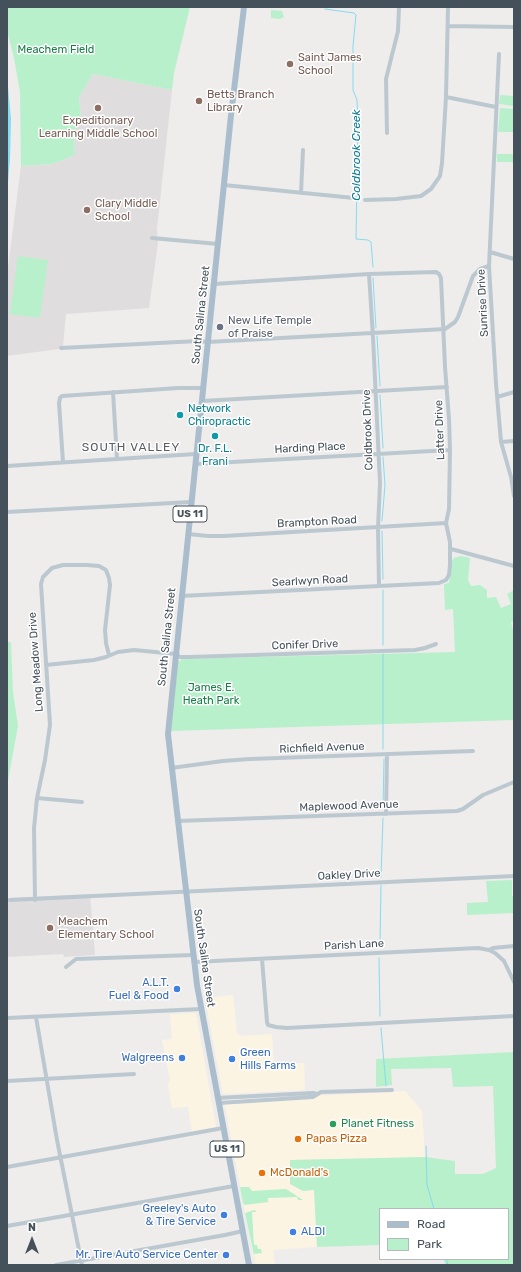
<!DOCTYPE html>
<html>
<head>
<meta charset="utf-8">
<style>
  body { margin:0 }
  #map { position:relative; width:521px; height:1272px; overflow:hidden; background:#efecec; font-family:Rubik,sans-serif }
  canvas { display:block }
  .frame { position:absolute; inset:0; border:8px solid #44515a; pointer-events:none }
  .legend { position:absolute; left:379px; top:1208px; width:130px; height:52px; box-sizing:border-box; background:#fff; border:1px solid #b4b9bd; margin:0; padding:5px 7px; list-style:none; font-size:12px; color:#44515a }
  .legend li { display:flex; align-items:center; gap:8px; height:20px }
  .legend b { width:20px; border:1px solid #b4b9bd }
  .north { position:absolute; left:12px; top:1220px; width:40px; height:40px; -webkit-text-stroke:3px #fff; paint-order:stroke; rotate:0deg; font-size:11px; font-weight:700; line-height:16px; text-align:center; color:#44515a }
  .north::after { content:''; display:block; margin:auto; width:14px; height:18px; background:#44515a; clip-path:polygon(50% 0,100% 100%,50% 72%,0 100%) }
</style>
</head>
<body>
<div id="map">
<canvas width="521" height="1272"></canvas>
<div class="frame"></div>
<ul class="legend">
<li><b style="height:5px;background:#aabdcd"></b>Road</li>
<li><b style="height:11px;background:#b8f0cb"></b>Park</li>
</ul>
<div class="north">N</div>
</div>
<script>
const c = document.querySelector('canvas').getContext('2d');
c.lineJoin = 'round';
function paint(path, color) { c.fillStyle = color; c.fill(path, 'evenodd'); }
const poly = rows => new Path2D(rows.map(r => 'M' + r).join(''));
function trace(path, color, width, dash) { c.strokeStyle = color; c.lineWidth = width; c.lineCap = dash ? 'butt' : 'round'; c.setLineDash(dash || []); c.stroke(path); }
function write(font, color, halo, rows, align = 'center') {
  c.font = font + ' Rubik,sans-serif'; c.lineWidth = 3; c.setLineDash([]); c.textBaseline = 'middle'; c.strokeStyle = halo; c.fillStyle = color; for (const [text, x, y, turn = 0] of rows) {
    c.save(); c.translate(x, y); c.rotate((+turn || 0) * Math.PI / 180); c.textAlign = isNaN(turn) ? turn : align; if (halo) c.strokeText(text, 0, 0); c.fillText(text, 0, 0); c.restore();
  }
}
paint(poly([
  [233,995,237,1033,241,1036,272,1034,274,1064,304,1063,305,1090,223,1094,205,998],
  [196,1013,216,1127,192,1132,188,1107,172,1108,168,1085,170,1080,162,1040,172,1039,170,1014],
  [405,1091,422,1111,425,1157,290,1160,303,1191,314,1190,317,1247,273,1250,275,1265,255,1265,224,1101]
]), '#fcf4e3');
paint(poly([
  [93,74,172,90,157,229,158,243,149,308,66,314,63,346,59,349,7,356,7,275,21,166,52,164,75,155,74,134,76,131,76,127,81,119,79,97],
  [90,894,95,955,64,957,63,954,7,957,7,898]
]), '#e0ddde');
paint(poly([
  [7,7,190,7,174,73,172,90,93,74,79,97,81,119,76,127,76,131,74,134,75,155,52,164,21,166,20,92,14,58,7,31],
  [271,10,282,11,284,17,280,19,271,18],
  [500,95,514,96,514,106,499,104],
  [500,108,514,109,514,132,498,132],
  [497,154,514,154,514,162,497,162],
  [18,256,48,260,40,318,10,314],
  [461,556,470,558,468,580,471,586,480,585,487,590,487,598,496,597,501,608,511,604,507,594,514,590,514,621,511,622,514,634,514,720,171,731,178,662,182,659,455,652,453,609,445,610,444,584,449,583,452,561,454,558],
  [7,642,11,642,13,692,18,726,7,786],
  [512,880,512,896,514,896,514,913,467,915,467,903,488,902,486,881],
  [514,1052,514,1265,445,1265,444,1259,508,1259,508,1209,380,1209,380,1245,317,1247,314,1190,303,1191,290,1184,290,1160,425,1157,455,1161,455,1174,483,1174,496,1168,493,1086,453,1087,451,1068,391,1069,392,1085,376,1087,376,1059],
  [240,1187,249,1187,252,1191,286,1189,303,1200,298,1200,297,1197,268,1198,268,1202,245,1205,243,1203],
  [254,1210,256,1211,256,1212,252,1212,254,1245,257,1245,258,1249,261,1249,262,1253,254,1254,256,1265,245,1213]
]), '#b8f0cb');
paint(poly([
  [7,76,11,119,10,159,7,193]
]), '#83dcef');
trace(poly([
  [325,9,354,13,356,15,353,46,353,90,357,100,358,127,356,239,368,240,371,242,373,267],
  [373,278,376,328],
  [377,336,380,386],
  [380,395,383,448],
  [382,521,385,485,383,457],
  [382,531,383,579],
  [383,590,383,645],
  [383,654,383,749],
  [383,808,384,759],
  [381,877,383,818],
  [380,945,381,885],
  [379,958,380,1016],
  [381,1028,386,1086],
  [426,1146,427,1185,434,1209],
  [446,1259,448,1265]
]), '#83dcef', 1);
trace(poly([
  [448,26,514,27],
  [499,54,489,266,496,384,501,442,511,477,514,496],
  [446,97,496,107],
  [387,133,386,79,398,31,399,7],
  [224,185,354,198],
  [301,193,303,150],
  [365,200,396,199,421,196,431,189,440,176,442,163,446,97,448,7],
  [152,238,218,244],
  [490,252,514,259],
  [369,274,373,337,380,483,378,528,379,586],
  [61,348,198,341,208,342,445,329,455,322,458,317,473,276,480,269,489,266],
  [113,392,117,459],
  [497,397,514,392],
  [202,401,447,387],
  [501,442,514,441],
  [63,462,59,403,60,398,62,396,178,388,203,388],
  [196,464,450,450],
  [7,466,196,454],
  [7,512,191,502],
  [188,534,208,536,224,536,446,523],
  [451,549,514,566],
  [181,596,439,583,446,580,449,575,450,565,450,542,446,523,449,509,450,450,449,419,445,367,441,278,439,274,436,272,369,274,214,284],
  [46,665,94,660,106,657,118,652,134,650,176,654,180,657,189,657,415,650,425,648,436,644],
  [171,768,223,761,250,759,473,751],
  [37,798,82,802],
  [386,814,387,755],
  [177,821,457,811,463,809,483,795,514,782],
  [10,900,514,876],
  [35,900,34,828,37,798,45,760,50,725,41,584,43,577,52,568,63,565,87,565,99,566,106,570,109,578,110,585,105,630,106,643,109,655],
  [489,950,495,953,504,961,514,982],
  [262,959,267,1022,268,1025,276,1027,287,1028,514,1016],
  [194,962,478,948,489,950,493,948,514,946],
  [66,967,76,959,193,955],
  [36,1017,57,1140,82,1265],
  [7,1018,201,1009],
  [7,1081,134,1074],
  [217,1098,313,1093,317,1094],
  [219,1103,313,1097,321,1092,392,1090],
  [7,1167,223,1128],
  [7,1226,234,1186],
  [56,1265,225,1235,243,1231]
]), '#bcc8d0', 4);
trace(poly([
  [244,7,231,115,168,734,197,985,249,1265]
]), '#aabdcd', 6);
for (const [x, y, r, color] of [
  [290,64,4,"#8d6e63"],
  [199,101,4,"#8d6e63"],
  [98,108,4,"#8d6e63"],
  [87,210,4,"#8d6e63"],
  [220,327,4,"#6b7280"],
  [180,415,4,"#0f9aa8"],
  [215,436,4,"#0f9aa8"],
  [50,928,4,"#8d6e63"],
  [177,989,4,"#3f7fe0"],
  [182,1058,4,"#3f7fe0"],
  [232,1059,4,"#3f7fe0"],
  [333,1124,4,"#2e9e5b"],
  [298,1139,4,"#e8710a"],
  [262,1173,4,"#e8710a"],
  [224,1215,4,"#3f7fe0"],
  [293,1232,4,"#3f7fe0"],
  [226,1255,4,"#3f7fe0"]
]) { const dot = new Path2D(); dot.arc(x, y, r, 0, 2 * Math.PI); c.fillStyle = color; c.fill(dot); trace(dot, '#fff', 1.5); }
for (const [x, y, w] of [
  [190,514,34],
  [227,1149,34]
]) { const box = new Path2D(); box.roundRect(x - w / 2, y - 8, w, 16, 3); c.fillStyle = '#fff'; c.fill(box); trace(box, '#44515a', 1); }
write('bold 10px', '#44515a', null, [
  ["US 11",190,514],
  ["US 11",227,1149]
]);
write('11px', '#137e45', '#fff', [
  ["Meachem Field",56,50],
  ["James E.",211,688],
  ["Heath Park",211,701]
]);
write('11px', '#785e54', '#fff', [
  ["Saint James",298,58],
  ["School",298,71],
  ["Betts Branch",207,95],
  ["Library",207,108],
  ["Expeditionary",98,121,"center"],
  ["Learning Middle School",98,134,"center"],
  ["Clary Middle",95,204],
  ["School",95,217],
  ["Meachem",58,922],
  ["Elementary School",58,935]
], 'left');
write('11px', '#44515a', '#fff', [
  ["Sunrise Drive",483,303,-93],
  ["South Salina Street",201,315,-84],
  ["Coldbrook Drive",368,430,-92],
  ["Latter Drive",440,430,-92],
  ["Harding Place",310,448,-3],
  ["Brampton Road",317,522,-3],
  ["Searlwyn Road",310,581,-3],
  ["South Salina Street",167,637,-84],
  ["Conifer Drive",305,645,-2],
  ["Long Meadow Drive",36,662,-94],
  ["Richfield Avenue",322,748,-2],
  ["Maplewood Avenue",349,806,-2],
  ["Oakley Drive",349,875,-3],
  ["Parish Lane",354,945,-3],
  ["South Salina Street",204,958,82]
]);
write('11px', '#5b616d', '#fff', [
  ["New Life Temple",228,321],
  ["of Praise",228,334]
], 'left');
write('11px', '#0d838f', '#fff', [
  ["Network",188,409],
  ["Chiropractic",188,422],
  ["Dr. F.L.",215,449,"center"],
  ["Frani",215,462,"center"]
], 'left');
write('11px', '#366cbe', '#fff', [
  ["A.L.T.",169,983],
  ["Fuel & Food",169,996],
  ["Green",240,1053,"left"],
  ["Hills Farms",240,1066,"left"],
  ["Walgreens",174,1058],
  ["Greeley's Auto",216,1209],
  ["& Tire Service",216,1222],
  ["ALDI",301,1232,"left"],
  ["Mr. Tire Auto Service Center",218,1255]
], 'right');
write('11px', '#27864d', '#fff', [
  ["Planet Fitness",341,1124]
], 'left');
write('11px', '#c56008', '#fff', [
  ["Papas Pizza",306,1139],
  ["McDonald's",270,1173]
], 'left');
write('italic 12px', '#087b94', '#fff', [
  ["Coldbrook Creek",357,155,-90]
]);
c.letterSpacing = '1px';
write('12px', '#595d62', '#fff', [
  ["SOUTH VALLEY",131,448]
]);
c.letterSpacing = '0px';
</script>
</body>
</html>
